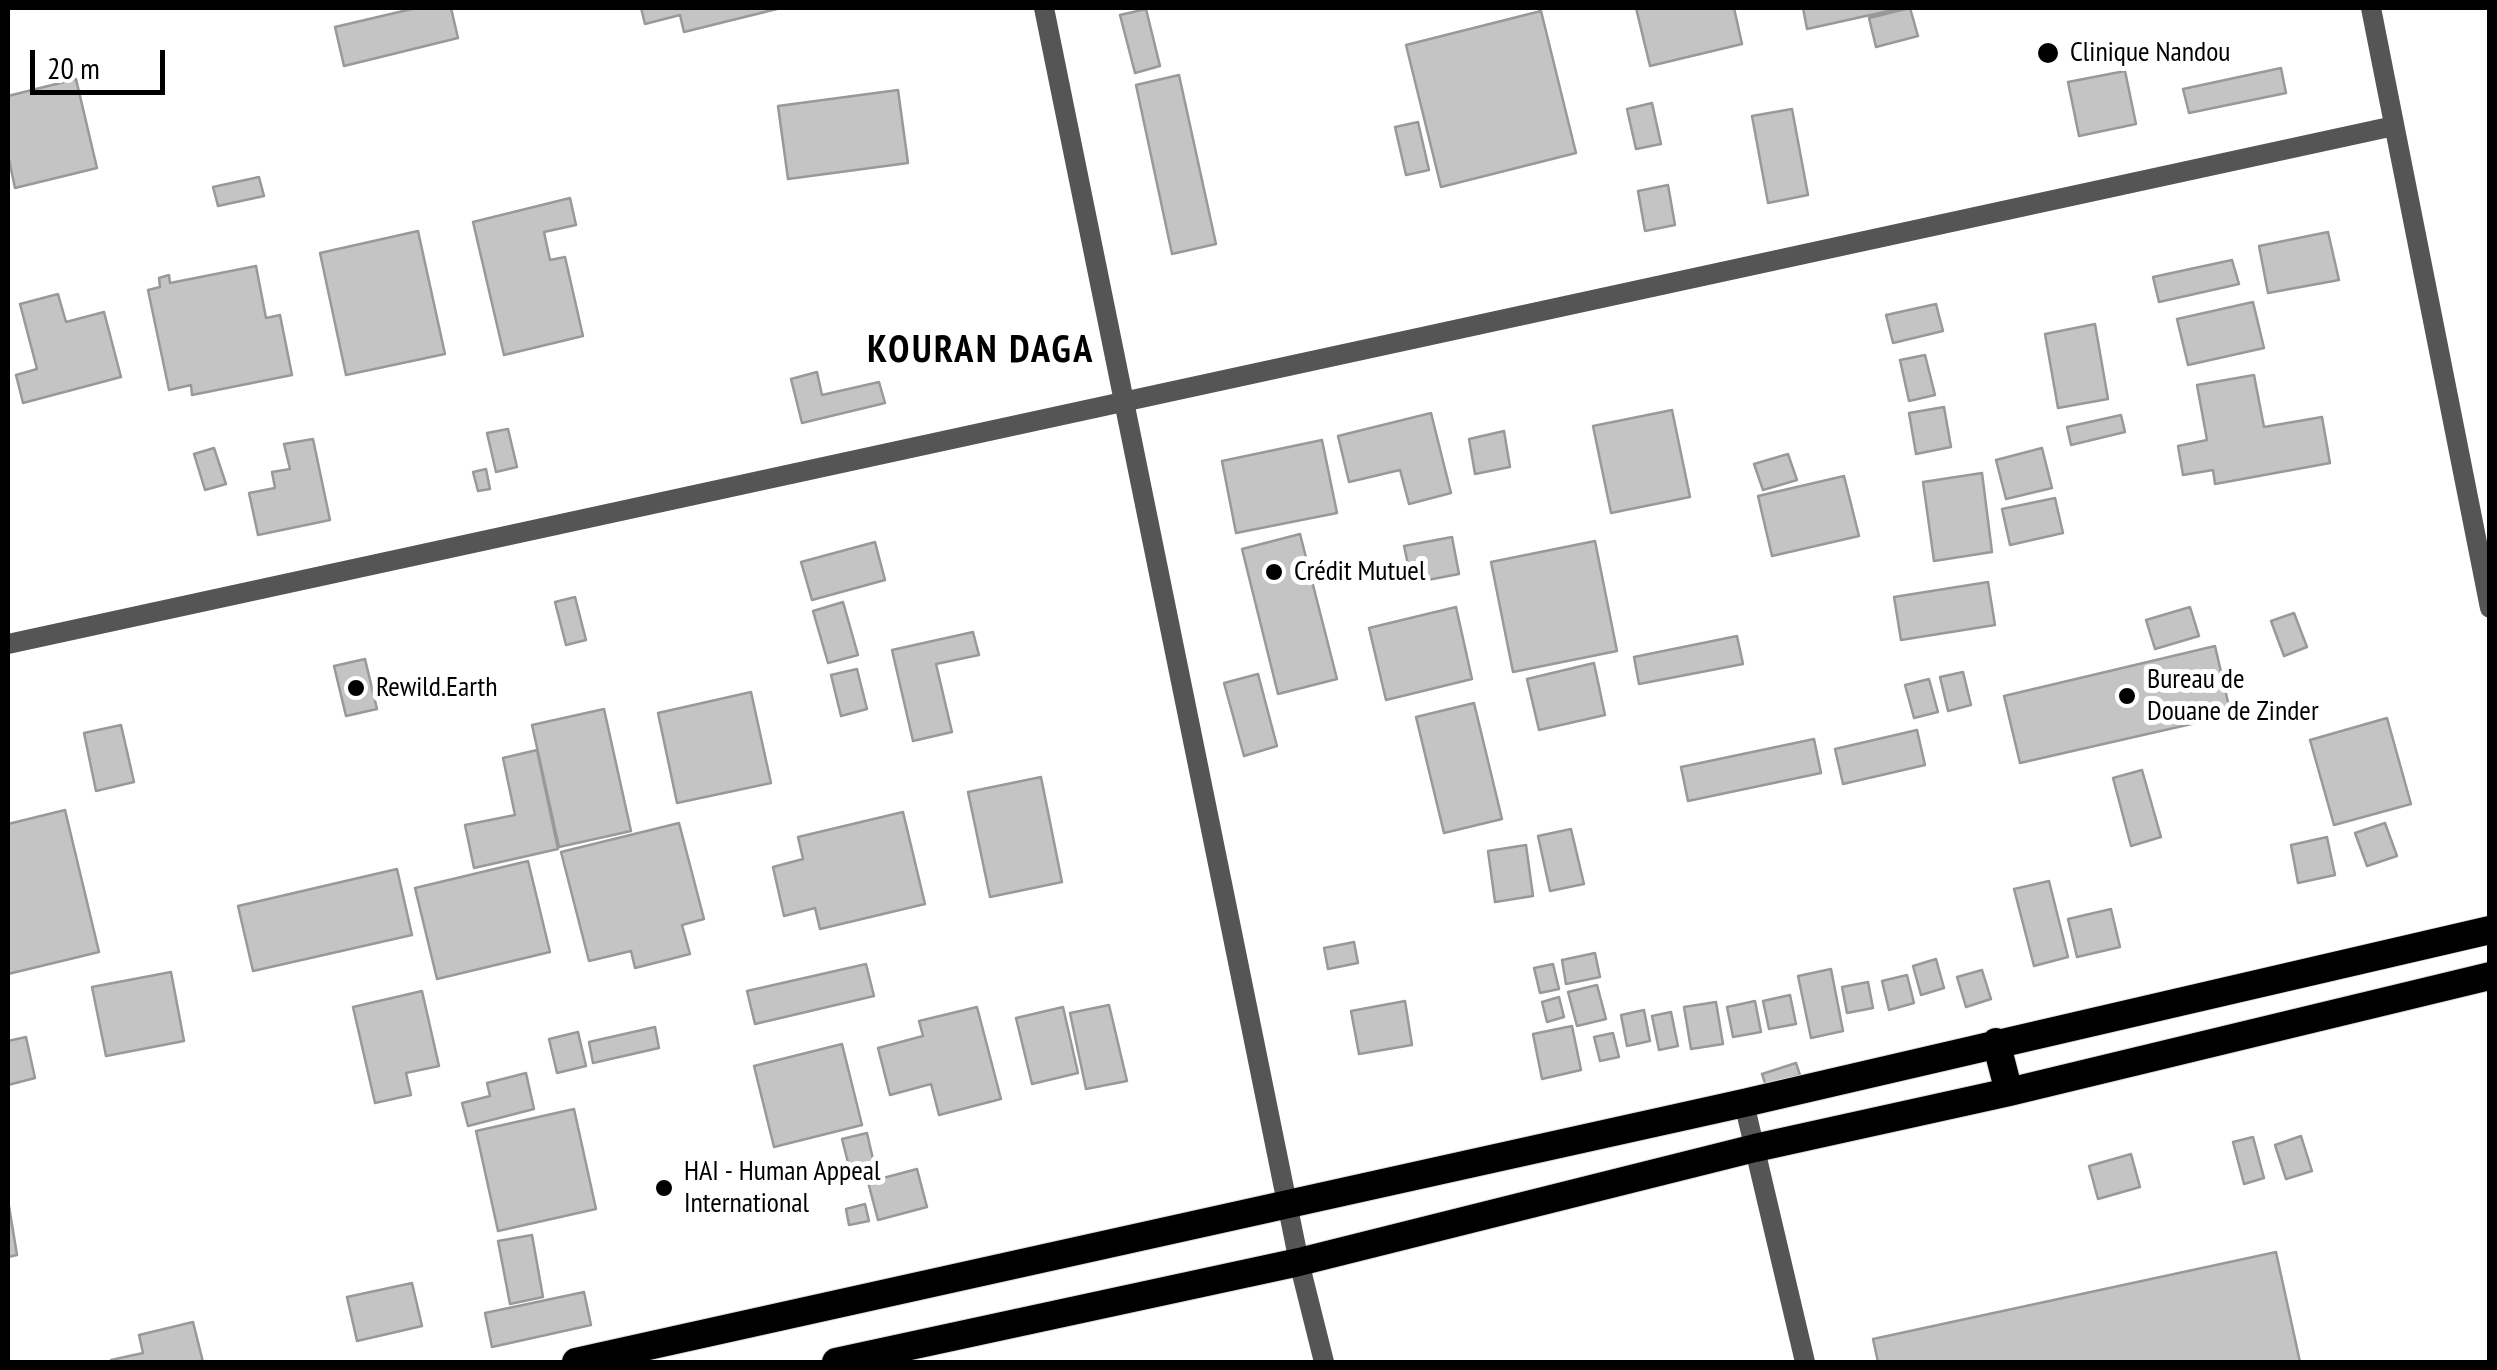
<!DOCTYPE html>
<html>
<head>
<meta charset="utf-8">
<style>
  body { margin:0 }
  #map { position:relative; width:2497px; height:1370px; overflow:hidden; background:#fff; font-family:"PT Sans Narrow",sans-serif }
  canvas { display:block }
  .frame { position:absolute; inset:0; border:10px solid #000; pointer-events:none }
  .scale { position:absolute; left:30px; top:50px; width:135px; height:45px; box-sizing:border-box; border:5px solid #000; border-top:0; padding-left:12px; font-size:30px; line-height:35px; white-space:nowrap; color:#000; -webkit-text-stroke:8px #fff; paint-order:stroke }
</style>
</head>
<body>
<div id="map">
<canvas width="2497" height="1370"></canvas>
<div class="frame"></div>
<div class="scale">20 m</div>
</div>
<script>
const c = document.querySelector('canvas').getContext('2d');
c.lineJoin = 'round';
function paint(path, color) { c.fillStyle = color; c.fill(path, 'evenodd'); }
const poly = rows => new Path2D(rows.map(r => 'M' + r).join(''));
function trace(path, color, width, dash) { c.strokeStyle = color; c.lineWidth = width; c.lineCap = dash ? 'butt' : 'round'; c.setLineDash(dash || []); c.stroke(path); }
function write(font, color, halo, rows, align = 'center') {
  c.font = font + ' "PT Sans Narrow",sans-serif'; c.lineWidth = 10; c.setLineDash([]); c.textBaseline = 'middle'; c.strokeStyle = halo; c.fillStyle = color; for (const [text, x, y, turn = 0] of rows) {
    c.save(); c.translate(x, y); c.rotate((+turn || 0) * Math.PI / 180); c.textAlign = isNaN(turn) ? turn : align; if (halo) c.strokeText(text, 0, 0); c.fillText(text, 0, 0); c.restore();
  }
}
const building = poly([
  [416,8,451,8,458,38,344,66,335,27,416,8],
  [641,8,781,8,684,32,680,15,645,24,641,8],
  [1636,8,1734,8,1742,44,1650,66,1636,8],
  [1803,8,1902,8,1807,29,1803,8],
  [1910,8,1918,36,1876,47,1869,18,1910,8],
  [1146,9,1160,66,1135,73,1120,15,1146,9],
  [1541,11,1576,153,1441,187,1406,45,1541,11],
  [2281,68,2286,93,2189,113,2183,89,2281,68],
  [2125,71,2136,124,2079,136,2068,82,2125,71],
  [1179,75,1216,244,1172,254,1136,85,1179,75],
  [76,79,97,168,15,188,8,155,8,96,76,79],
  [898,90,908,163,788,179,778,106,898,90],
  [1652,103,1661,144,1636,149,1627,109,1652,103],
  [1792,109,1808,195,1768,203,1752,116,1792,109],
  [1418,122,1429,170,1406,175,1395,127,1418,122],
  [259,177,264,196,218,206,213,187,259,177],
  [1668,185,1675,225,1645,231,1638,191,1668,185],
  [570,198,576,225,544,232,550,260,565,257,583,336,504,355,473,222,570,198],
  [418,231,445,354,346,375,320,253,418,231],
  [2328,232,2339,280,2268,293,2259,246,2328,232],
  [2232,260,2239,284,2159,302,2153,277,2232,260],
  [256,266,266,318,280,315,292,375,192,395,191,385,169,390,148,290,160,287,159,278,169,275,170,283,256,266],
  [58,294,66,322,104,312,121,377,23,403,16,375,37,369,20,304,58,294],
  [2253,302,2264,348,2188,365,2177,319,2253,302],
  [1936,304,1943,331,1893,343,1886,315,1936,304],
  [2095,324,2108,399,2058,408,2045,334,2095,324],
  [1925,355,1935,395,1909,401,1900,360,1925,355],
  [817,372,822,395,879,382,885,403,802,423,791,379,817,372],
  [2254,375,2264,427,2322,417,2330,463,2215,484,2213,470,2183,475,2178,446,2207,440,2197,385,2254,375],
  [1944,407,1951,447,1916,454,1909,413,1944,407],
  [1672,410,1690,497,1611,513,1593,426,1672,410],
  [1431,413,1451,493,1409,504,1400,470,1349,482,1338,436,1431,413],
  [2121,415,2125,432,2071,445,2067,427,2121,415],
  [508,429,517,467,496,472,487,433,508,429],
  [1504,431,1510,467,1475,474,1469,439,1504,431],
  [313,439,330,520,258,535,249,493,275,488,272,472,290,469,284,444,313,439],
  [1322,440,1337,513,1236,533,1222,461,1322,440],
  [214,448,226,484,205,490,194,454,214,448],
  [2042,448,2052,488,2006,499,1996,460,2042,448],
  [1788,454,1797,480,1763,490,1754,464,1788,454],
  [486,469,490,489,478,491,473,472,486,469],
  [1982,473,1992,552,1934,561,1923,482,1982,473],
  [1844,476,1859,536,1772,556,1758,496,1844,476],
  [2055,498,2063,533,2010,545,2002,509,2055,498],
  [1300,534,1337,679,1278,694,1242,549,1300,534],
  [1452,537,1459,574,1412,583,1404,546,1452,537],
  [1595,541,1617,651,1513,672,1491,562,1595,541],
  [875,542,885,580,812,600,801,562,875,542],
  [1988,582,1995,625,1901,640,1894,597,1988,582],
  [575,597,586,640,566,645,555,602,575,597],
  [843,602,858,655,828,663,813,611,843,602],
  [1456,607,1472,679,1386,700,1369,628,1456,607],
  [2190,607,2199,636,2155,649,2146,620,2190,607],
  [2294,613,2307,647,2284,656,2271,621,2294,613],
  [973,632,979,655,936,664,952,732,913,741,892,650,973,632],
  [1737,636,1743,664,1639,684,1634,657,1737,636],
  [2215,646,2231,715,2020,763,2004,696,2215,646],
  [365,659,377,709,346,716,334,666,365,659],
  [1594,663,1605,715,1539,730,1527,679,1594,663],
  [857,669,867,709,841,716,831,675,857,669],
  [1963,672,1971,705,1948,711,1940,677,1963,672],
  [1258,674,1277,746,1244,756,1224,683,1258,674],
  [1929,679,1938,712,1914,718,1905,685,1929,679],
  [751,692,771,783,677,803,658,713,751,692],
  [1474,703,1502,819,1444,833,1416,717,1474,703],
  [604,709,631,831,559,847,532,725,604,709],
  [2387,718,2411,804,2334,825,2310,740,2387,718],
  [121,725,134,782,96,791,84,733,121,725],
  [1917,730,1925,765,1843,784,1835,749,1917,730],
  [1814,739,1821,773,1688,801,1681,767,1814,739],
  [537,750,558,849,474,868,465,825,515,815,503,758,537,750],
  [2142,770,2161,837,2131,846,2113,778,2142,770],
  [1041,777,1062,882,990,897,968,792,1041,777],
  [65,810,99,952,8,974,8,824,65,810],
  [903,812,925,904,820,929,815,908,784,916,773,867,803,859,798,837,903,812],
  [679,823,704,919,682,925,690,954,635,968,631,951,589,961,561,852,679,823],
  [2385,823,2397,856,2367,866,2355,833,2385,823],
  [1571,829,1584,884,1550,891,1538,836,1571,829],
  [2327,837,2335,875,2298,883,2291,845,2327,837],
  [1526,845,1533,896,1495,902,1488,851,1526,845],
  [528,861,550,952,437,979,415,888,528,861],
  [397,869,412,935,253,971,238,906,397,869],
  [2049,881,2068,957,2034,966,2014,889,2049,881],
  [2111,909,2120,947,2077,957,2068,919,2111,909],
  [1354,942,1358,963,1328,969,1324,948,1354,942],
  [1595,953,1600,977,1566,984,1562,960,1595,953],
  [1936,959,1944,988,1921,995,1913,966,1936,959],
  [866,964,874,996,755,1024,747,991,866,964],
  [1553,964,1559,989,1540,993,1534,968,1553,964],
  [1831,969,1843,1031,1811,1038,1798,976,1831,969],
  [1982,970,1991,999,1966,1007,1957,977,1982,970],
  [171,972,184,1041,106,1056,92,987,171,972],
  [1907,975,1914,1003,1889,1010,1882,981,1907,975],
  [1868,982,1873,1008,1847,1013,1842,987,1868,982],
  [1597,985,1606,1019,1577,1026,1568,992,1597,985],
  [422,991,439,1066,406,1073,411,1095,375,1103,353,1007,422,991],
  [1790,995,1796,1024,1769,1029,1763,1001,1790,995],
  [1559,997,1564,1017,1547,1022,1542,1002,1559,997],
  [1405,1001,1412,1045,1359,1054,1351,1011,1405,1001],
  [1755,1001,1761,1032,1733,1037,1727,1007,1755,1001],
  [1716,1002,1723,1044,1691,1049,1684,1007,1716,1002],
  [1109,1005,1127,1081,1086,1089,1070,1013,1109,1005],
  [977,1007,1001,1099,939,1115,931,1084,890,1095,878,1048,923,1036,919,1021,977,1007],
  [1063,1007,1078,1073,1032,1084,1016,1018,1063,1007],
  [1644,1010,1650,1041,1627,1046,1621,1015,1644,1010],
  [1671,1012,1678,1046,1659,1050,1652,1016,1671,1012],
  [1572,1026,1581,1070,1542,1079,1533,1034,1572,1026],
  [655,1027,659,1048,593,1063,589,1042,655,1027],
  [578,1032,586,1066,557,1073,549,1039,578,1032],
  [1613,1033,1619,1057,1600,1061,1594,1037,1613,1033],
  [26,1037,35,1078,8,1085,8,1041,26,1037],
  [842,1044,862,1125,774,1147,754,1066,842,1044],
  [1796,1063,1800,1075,1766,1086,1762,1074,1796,1063],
  [526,1073,534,1109,468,1126,462,1103,490,1096,487,1083,526,1073],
  [574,1109,596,1209,498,1231,476,1131,574,1109],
  [867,1133,875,1168,851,1174,842,1139,867,1133],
  [2301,1136,2312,1171,2286,1179,2275,1145,2301,1136],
  [2253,1137,2264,1178,2244,1184,2233,1142,2253,1137],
  [2131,1154,2140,1187,2098,1199,2089,1166,2131,1154],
  [917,1169,927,1207,878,1220,868,1182,917,1169],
  [8,1200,17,1255,8,1257,8,1200],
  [865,1204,869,1221,849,1225,846,1209,865,1204],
  [532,1235,543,1297,510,1304,498,1241,532,1235],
  [2276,1252,2300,1362,1878,1362,1873,1339,2276,1252],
  [412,1283,422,1326,357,1341,347,1297,412,1283],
  [584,1292,591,1325,492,1347,485,1313,584,1292],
  [193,1322,203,1362,112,1362,111,1360,143,1353,139,1335,193,1322]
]);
paint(building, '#c4c4c4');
trace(building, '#999', 2.5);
const trunk = poly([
  [1996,1042,2009,1092],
  [576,1362,1744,1103,2490,930],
  [836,1362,1299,1262,1755,1148,2009,1092,2490,976]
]);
trace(trunk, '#dbdbdb', 30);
trace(poly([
  [1744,1103,1805,1362]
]), '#555', 20);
trace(poly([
  [8,644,2394,126],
  [1299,1262,1324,1362]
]), '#555', 20);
trace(poly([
  [1044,8,1299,1262],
  [2371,8,2490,608]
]), '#555', 20);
trace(trunk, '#000', 28);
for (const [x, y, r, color] of [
  [2048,53,12,"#000"],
  [1274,572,10,"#000"],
  [356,688,10,"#000"],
  [2127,696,10,"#000"],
  [664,1188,10,"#000"]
]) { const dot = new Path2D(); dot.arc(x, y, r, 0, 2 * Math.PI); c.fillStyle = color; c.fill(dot); trace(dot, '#fff', 4); }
write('28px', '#000', '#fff', [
  ["Clinique Nandou",2070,53],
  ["Crédit Mutuel",1294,572],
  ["Bureau de",2147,680],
  ["Douane de Zinder",2147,712],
  ["Rewild.Earth",376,688],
  ["HAI - Human Appeal",684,1172],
  ["International",684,1204]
], 'left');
c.letterSpacing = '2.5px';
write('bold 38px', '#000', '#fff', [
  ["KOURAN DAGA",981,351]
]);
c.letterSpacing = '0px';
</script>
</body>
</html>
